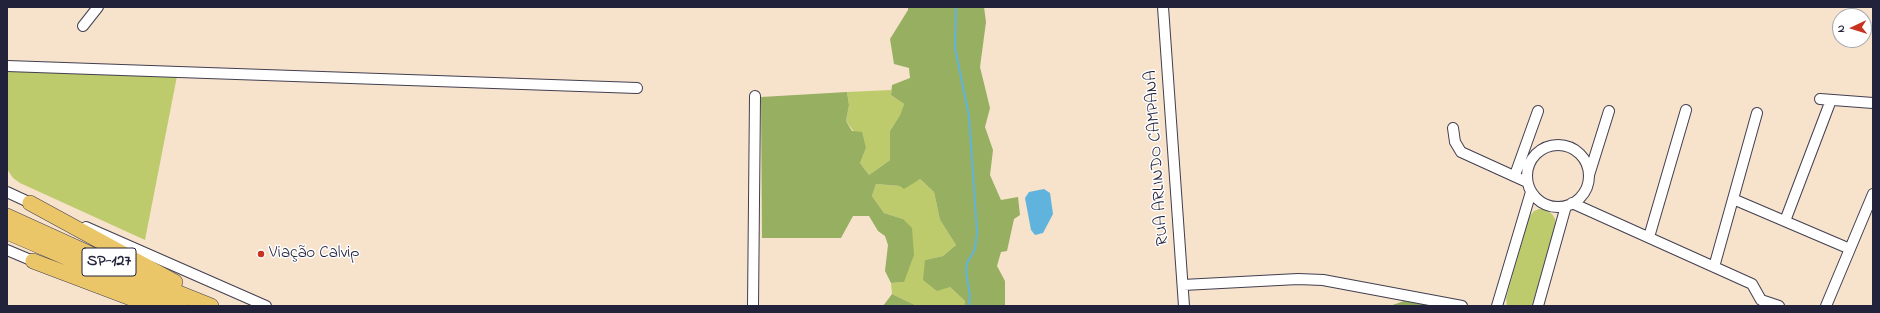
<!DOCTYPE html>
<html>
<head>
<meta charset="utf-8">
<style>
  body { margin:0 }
  #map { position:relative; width:1880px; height:313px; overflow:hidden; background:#f7e2cb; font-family:"Indie Flower",sans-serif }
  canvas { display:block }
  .frame { position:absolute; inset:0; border:8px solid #22223b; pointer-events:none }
  .north { position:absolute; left:1832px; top:8px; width:40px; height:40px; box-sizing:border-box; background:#fff; border:1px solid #a7a7b1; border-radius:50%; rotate:266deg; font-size:11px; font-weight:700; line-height:16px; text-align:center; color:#22223b }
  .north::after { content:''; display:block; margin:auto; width:14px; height:18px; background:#c8321e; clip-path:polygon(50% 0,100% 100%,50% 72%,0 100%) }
</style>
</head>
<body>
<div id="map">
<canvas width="1880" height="313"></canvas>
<div class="frame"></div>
<div class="north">N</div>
</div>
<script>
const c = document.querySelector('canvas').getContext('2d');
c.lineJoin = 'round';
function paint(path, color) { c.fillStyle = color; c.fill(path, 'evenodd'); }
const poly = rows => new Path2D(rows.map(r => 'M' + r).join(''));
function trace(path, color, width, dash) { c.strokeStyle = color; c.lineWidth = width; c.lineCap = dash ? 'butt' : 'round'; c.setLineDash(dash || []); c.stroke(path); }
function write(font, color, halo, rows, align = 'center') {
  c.font = font + ' "Indie Flower",sans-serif'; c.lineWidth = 3; c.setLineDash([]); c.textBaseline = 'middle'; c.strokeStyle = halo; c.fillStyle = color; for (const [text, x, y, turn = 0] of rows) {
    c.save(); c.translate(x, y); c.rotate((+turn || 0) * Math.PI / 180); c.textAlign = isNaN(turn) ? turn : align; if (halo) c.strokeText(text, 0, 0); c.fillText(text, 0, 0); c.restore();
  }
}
paint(poly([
  [7,71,177,76,145,240,20,183,13,178,7,169],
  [891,90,891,95,904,104,900,115,890,131,890,160,869,175,860,163,866,148,846,121,849,105,847,92],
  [920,179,934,192,940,220,956,245,943,256,925,260,950,287,965,301,964,306,917,306,892,294,891,283,904,282,903,219,884,213,872,196,876,184,900,186],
  [1539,209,1544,209,1552,214,1555,219,1556,223,1532,306,1507,306,1506,298,1529,217,1534,211]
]), '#becb6d');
paint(poly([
  [908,7,984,7,986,22,980,67,990,108,985,127,993,150,990,175,1001,200,1018,197,1020,215,1014,219,1007,251,1001,252,997,266,1005,281,1005,306,964,306,965,301,950,287,937,291,923,280,925,260,943,256,956,245,940,220,934,192,920,179,904,189,900,186,876,184,872,196,884,213,903,219,912,228,914,255,904,282,891,283,885,271,888,245,885,236,878,231,869,216,853,216,841,238,762,238,761,97,847,92,849,105,846,121,852,131,862,132,866,148,860,163,869,175,890,160,890,131,900,115,904,104,891,95,892,85,910,78,909,68,894,64,890,39,908,10],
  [892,294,917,306,883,306],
  [1404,301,1432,306,1390,306]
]), '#96af60');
paint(poly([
  [1044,189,1050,193,1053,214,1043,233,1035,235,1031,230,1025,198,1029,192]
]), '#60b3dc');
trace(poly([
  [956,7,955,48,969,116,977,232,975,249,967,263,966,271,970,296,969,306]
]), '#60b3dc', 2);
const minor = poly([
  [1163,7,1184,306],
  [83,26,98,7],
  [7,66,637,88],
  [1820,99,1873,103],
  [1453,128,1455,142,1461,152,1527,182],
  '1527 176a31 31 0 1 1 62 0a31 31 0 1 1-62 0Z',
  [1515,175,1538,111],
  [1589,175,1609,111],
  [7,192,35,205],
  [1733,199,1850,249],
  [1572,203,1752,284,1761,300],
  [1785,221,1831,100],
  [86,227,266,306],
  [1649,237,1686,110],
  [7,250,33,261],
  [1714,267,1757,113],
  [1183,285,1298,279,1323,280,1462,306],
  [1761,300,1779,306],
  [753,306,755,96],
  [1497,306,1531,192],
  [1538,306,1566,206],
  [1826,306,1873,194]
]);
const highway = poly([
  [30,203,175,282],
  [7,216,161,286,211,306],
  [7,232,180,306],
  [33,261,152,306]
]);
trace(minor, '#423f51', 12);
trace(highway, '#423f51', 16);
trace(minor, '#fff', 10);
trace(highway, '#ebc669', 15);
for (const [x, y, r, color] of [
  [261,254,4,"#c8321e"]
]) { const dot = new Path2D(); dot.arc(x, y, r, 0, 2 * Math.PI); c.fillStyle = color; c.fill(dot); trace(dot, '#fff', 1.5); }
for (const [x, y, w] of [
  [109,262,54]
]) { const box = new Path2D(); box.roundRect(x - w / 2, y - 14, w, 28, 3); c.fillStyle = '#fff'; c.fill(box); trace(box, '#22223b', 1); }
write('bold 16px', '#22223b', null, [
  ["SP-127",109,262]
]);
write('17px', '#22223b', '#fff', [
  ["RUA ARLINDO CAMPANA",1158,158,-94]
]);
write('17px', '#22223b', '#fff', [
  ["Viação Calvip",269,254]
], 'left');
</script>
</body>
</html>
